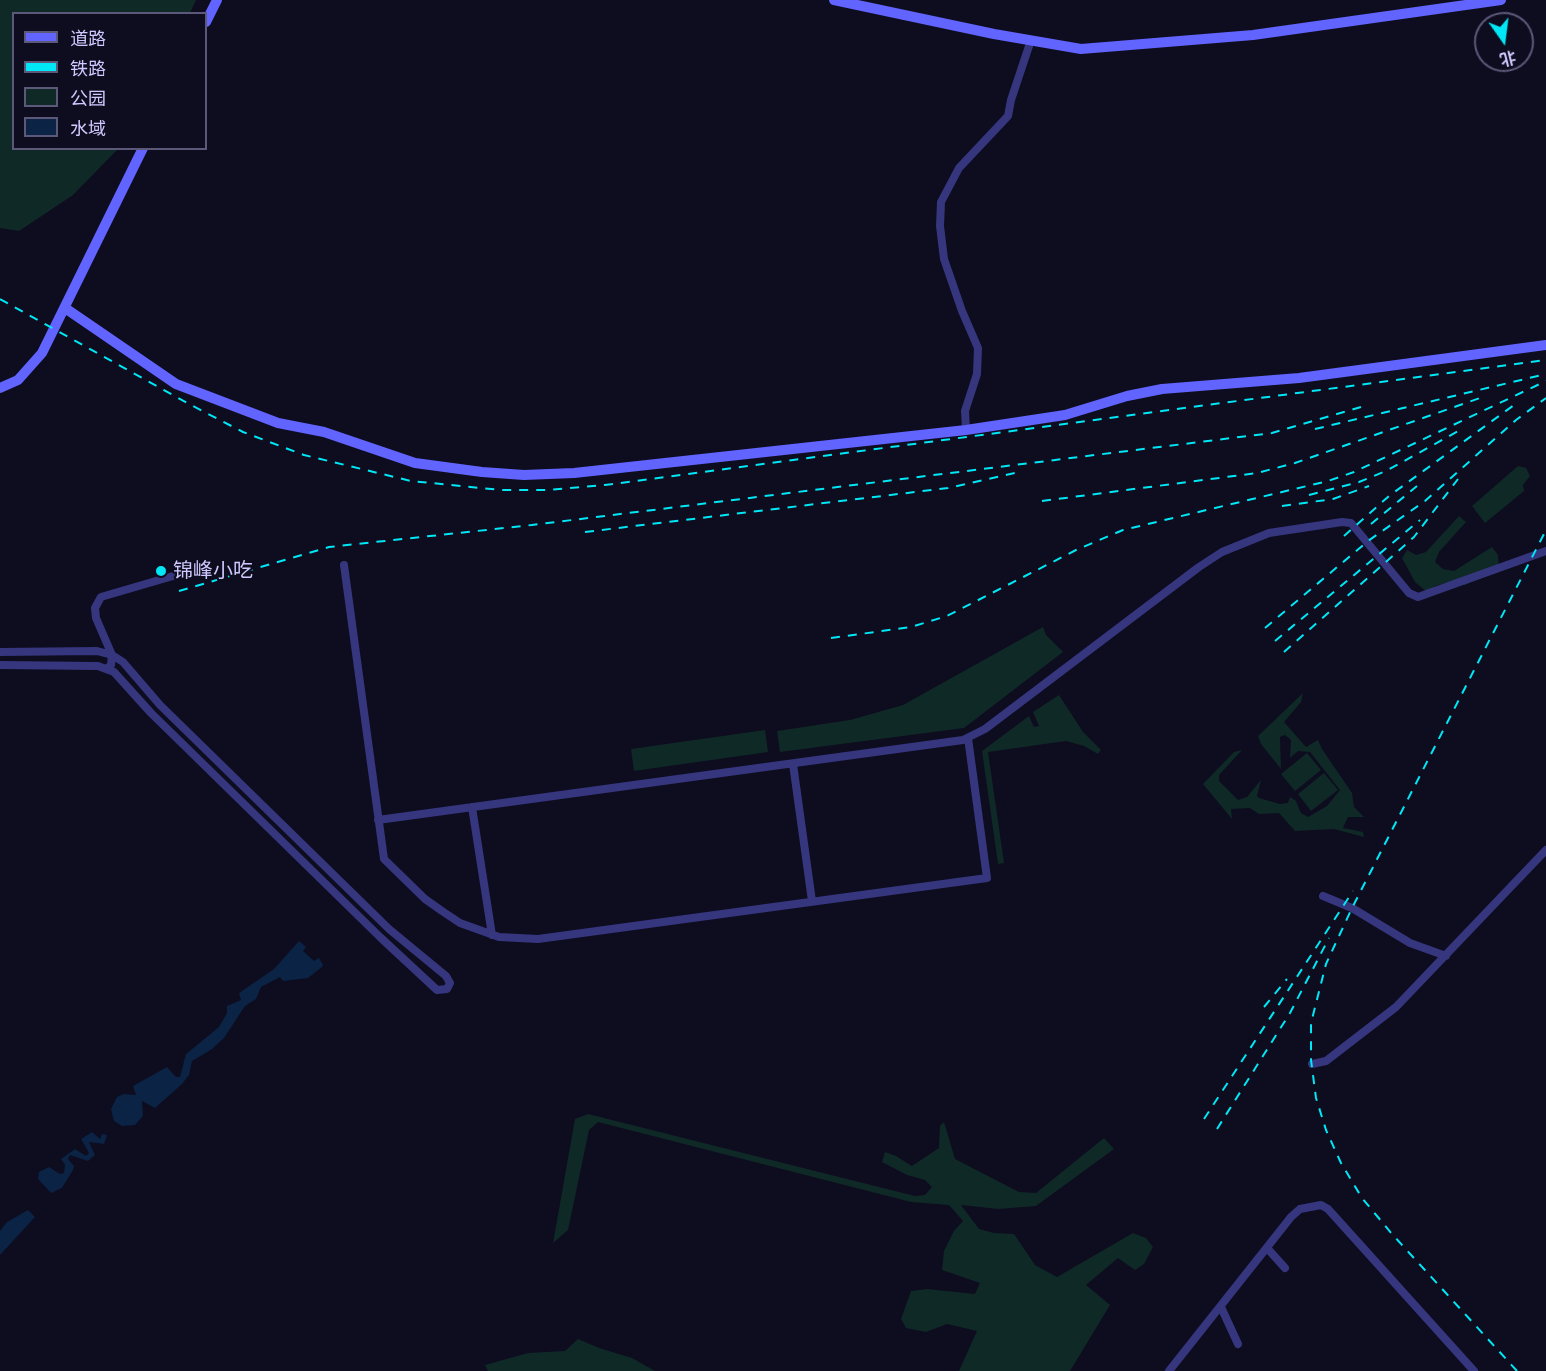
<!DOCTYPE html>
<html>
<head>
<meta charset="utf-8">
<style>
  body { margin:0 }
  #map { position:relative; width:1546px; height:1371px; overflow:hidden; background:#0e0c1f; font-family:Montserrat,"Noto Sans SC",sans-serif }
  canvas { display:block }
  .legend { position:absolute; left:12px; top:12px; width:195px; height:138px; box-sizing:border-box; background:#0e0c1f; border:2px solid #5b5879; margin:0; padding:8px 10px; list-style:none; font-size:18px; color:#cecaff }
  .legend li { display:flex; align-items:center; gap:12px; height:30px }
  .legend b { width:30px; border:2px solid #5b5879 }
  .north { position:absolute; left:1474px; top:12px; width:60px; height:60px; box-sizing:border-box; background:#0e0c1f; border:2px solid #5b5879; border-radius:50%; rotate:166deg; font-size:16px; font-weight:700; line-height:24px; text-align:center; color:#cecaff }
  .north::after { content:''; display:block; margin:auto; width:21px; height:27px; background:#00e7f5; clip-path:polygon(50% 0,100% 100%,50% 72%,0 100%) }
</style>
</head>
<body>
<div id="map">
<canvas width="1546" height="1371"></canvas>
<ul class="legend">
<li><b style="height:8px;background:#6164ff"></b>道路</li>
<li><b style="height:8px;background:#00e7f5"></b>铁路</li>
<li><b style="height:16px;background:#0f2927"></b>公园</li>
<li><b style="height:16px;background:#0b2344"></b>水域</li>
</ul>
<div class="north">北</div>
</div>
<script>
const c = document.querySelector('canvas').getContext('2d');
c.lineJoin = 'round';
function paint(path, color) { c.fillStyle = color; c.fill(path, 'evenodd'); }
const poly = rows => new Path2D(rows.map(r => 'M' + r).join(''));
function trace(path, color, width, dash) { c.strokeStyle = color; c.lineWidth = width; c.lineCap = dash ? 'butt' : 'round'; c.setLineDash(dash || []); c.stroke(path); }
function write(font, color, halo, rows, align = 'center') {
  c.font = font + ' Montserrat,"Noto Sans SC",sans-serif'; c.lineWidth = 4.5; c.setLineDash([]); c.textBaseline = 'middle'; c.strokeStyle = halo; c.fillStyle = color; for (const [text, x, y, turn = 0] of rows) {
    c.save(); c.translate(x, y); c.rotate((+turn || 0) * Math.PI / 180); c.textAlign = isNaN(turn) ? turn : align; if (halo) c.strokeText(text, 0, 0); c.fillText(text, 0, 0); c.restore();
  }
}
paint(poly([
  [0,0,196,0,190,13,14,14,14,148,118,149,73,195,19,231,0,228],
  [1518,466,1526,468,1530,476,1523,485,1524,491,1485,523,1472,506],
  [1459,516,1466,522,1439,552,1435,562,1443,569,1454,571,1492,547,1498,555,1499,570,1465,585,1449,582,1435,586,1427,592,1415,582,1402,558,1407,550,1416,555,1426,552],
  [1043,627,1046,635,1063,652,964,728,780,752,777,731,850,720,903,705],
  [1303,693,1301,702,1284,722,1306,747,1318,740,1322,749,1352,793,1354,807,1364,817,1348,817,1343,828,1363,832,1364,837,1334,829,1295,831,1279,813,1259,814,1250,808,1231,809,1232,819,1203,784,1234,752,1242,750,1219,775,1219,781,1238,800,1247,797,1261,780,1257,796,1259,798,1280,804,1288,803,1290,797,1296,801,1301,813,1308,817,1327,806,1340,790,1310,752,1298,751,1290,758,1291,740,1285,735,1280,737,1281,769,1261,744,1258,736],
  [1059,695,1083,732,1101,750,1098,754,1084,746,1066,741,988,752,1004,863,998,864,982,751,1029,716,1034,727,1039,726,1033,712],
  [765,730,768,752,634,771,631,749],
  [1307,753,1321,770,1295,791,1281,774],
  [1324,773,1338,790,1311,811,1298,794],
  [588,1114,915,1196,925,1195,932,1187,925,1180,907,1175,882,1162,885,1152,896,1156,912,1166,939,1148,940,1126,944,1122,955,1159,1019,1192,1036,1193,1104,1138,1114,1149,1036,1206,998,1209,961,1205,979,1229,994,1233,1014,1234,1035,1265,1057,1277,1133,1233,1146,1238,1153,1247,1144,1264,1135,1270,1118,1258,1086,1285,1110,1305,1070,1371,959,1371,977,1331,947,1324,926,1332,906,1328,901,1319,911,1291,927,1289,975,1294,980,1283,942,1270,944,1251,954,1231,963,1221,949,1205,911,1202,598,1122,589,1130,568,1230,553,1243,575,1119],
  [578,1339,599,1348,632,1358,655,1371,488,1371,485,1365,528,1353,565,1351]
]), '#0f2927');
paint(poly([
  [299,941,306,947,303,951,314,961,319,958,323,965,322,967,308,978,283,981,280,977,261,987,256,999,245,1006,224,1038,212,1049,192,1061,189,1075,182,1084,155,1108,142,1101,143,1116,135,1125,122,1126,114,1121,111,1109,117,1097,124,1094,136,1095,133,1086,167,1067,176,1077,180,1077,186,1054,219,1027,227,1013,227,1006,241,1000,239,993,274,969],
  [92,1132,100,1139,102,1134,107,1135,104,1144,89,1142,95,1155,88,1161,70,1155,68,1159,74,1166,73,1170,62,1188,51,1193,38,1179,39,1172,49,1167,60,1174,64,1173,65,1165,61,1159,75,1149,86,1156,89,1153,81,1139],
  [28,1210,35,1217,0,1255,0,1231,7,1222]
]), '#0b2344');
trace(poly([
  [966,430,965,411,977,374,978,348,962,311,944,259,940,226,941,202,959,168,1008,116,1011,100,1031,40],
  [344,565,384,859,425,899,442,911,460,923,499,937,538,939,987,878,968,738],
  [0,652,97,651,112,655,123,662,160,705,389,929,446,976,450,983,447,989,437,990,381,938,151,713,114,672,98,666,0,665],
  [106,669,111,665,112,655,96,618,95,608,101,597,190,571],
  [793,764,812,901],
  [472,807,492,935],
  [378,820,963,740,985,729,1199,567,1222,552,1269,533,1342,522,1351,523,1409,593,1418,597,1546,551],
  [1323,896,1352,908,1410,943,1446,956],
  [1312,1064,1326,1061,1396,1007,1546,850],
  [1267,1248,1285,1268],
  [1221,1307,1238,1344],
  [1169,1371,1291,1217,1300,1209,1321,1205,1328,1209,1474,1371]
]), '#36367f', 8);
trace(poly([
  [834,0,994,34,1081,49,1253,35,1501,0],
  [206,22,217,0],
  [65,308,176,384,278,423,324,432,415,463,482,472,524,475,574,473,966,430,1065,415,1127,396,1162,389,1299,378,1546,345],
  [0,388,18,380,42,353,143,148]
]), '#6164ff', 10);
trace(poly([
  [0,299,189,404,243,432,304,455,411,481,501,490,546,490,605,485,1546,360],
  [1315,429,1546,374],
  [1309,495,1359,482,1386,471,1462,429],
  [1042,501,1257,473,1295,463,1480,398],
  [1282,506,1333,499,1369,486],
  [1371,524,1417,486],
  [585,532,948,488,1019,472],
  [1344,536,1389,496,1514,405],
  [179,591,329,547,532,525,1272,433,1361,407],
  [1265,628,1368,541,1425,501,1516,420,1546,398],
  [831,638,911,627,947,616,1076,550,1123,530,1328,481,1354,472,1546,381],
  [1275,641,1420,520],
  [1284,652,1414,537,1458,479],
  [1264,1007,1287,979],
  [1204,1119,1353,891],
  [1217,1129,1290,1013,1329,938],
  [1517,1371,1392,1234,1362,1198,1341,1163,1326,1130,1316,1098,1311,1060,1311,1023,1326,964,1352,908,1546,530]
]), '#00e7f5', 2, [9, 8]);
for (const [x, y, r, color] of [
  [161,571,6,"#00e7f5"]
]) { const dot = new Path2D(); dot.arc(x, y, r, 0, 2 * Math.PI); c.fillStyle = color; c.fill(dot); trace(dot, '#0e0c1f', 2); }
write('20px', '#cecaff', '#0e0c1f', [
  ["锦峰小吃",173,571]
], 'left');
</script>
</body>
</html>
